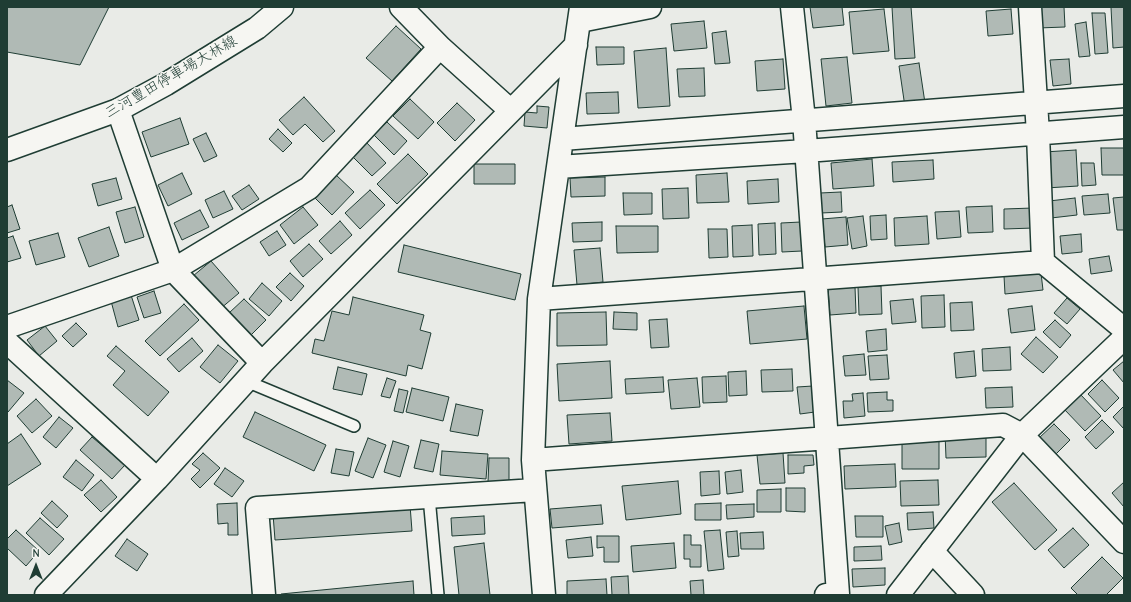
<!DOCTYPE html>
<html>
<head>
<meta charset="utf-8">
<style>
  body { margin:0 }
  #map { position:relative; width:1131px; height:602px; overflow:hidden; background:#e9ebe7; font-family:"Comic Neue",sans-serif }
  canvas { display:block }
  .frame { position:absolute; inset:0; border:8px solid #1f3d34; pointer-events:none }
  .north { position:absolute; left:16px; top:546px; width:40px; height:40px; -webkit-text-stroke:3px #f6f6f2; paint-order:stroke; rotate:0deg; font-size:11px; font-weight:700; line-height:16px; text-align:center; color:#1f3d34 }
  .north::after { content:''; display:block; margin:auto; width:14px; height:18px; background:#1f3d34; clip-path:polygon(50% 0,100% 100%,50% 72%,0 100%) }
</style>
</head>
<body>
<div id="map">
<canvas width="1131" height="602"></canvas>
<div class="frame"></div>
<div class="north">N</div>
</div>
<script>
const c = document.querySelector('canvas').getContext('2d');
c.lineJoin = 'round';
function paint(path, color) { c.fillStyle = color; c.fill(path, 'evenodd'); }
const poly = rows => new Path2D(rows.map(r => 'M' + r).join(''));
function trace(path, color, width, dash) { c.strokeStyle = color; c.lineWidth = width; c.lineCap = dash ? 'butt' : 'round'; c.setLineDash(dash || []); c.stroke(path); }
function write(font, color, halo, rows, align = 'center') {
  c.font = font + ' "Comic Neue","Klee One",sans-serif'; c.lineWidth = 3; c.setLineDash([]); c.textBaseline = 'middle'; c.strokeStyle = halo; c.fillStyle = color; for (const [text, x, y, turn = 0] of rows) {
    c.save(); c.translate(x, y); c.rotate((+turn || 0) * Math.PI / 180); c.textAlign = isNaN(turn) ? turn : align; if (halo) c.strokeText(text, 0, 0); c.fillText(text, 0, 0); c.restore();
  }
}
const building = poly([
  [7,7,109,7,80,65,7,52,7,7],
  [810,7,842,7,844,25,813,28,810,7],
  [892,7,911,7,915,58,895,59,892,7],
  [1038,7,1064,7,1065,27,1038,28,1038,7],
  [1111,7,1124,7,1124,47,1113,48,1111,7],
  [884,9,889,51,853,54,849,12,884,9],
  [1011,9,1013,34,988,36,986,11,1011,9],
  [1092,13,1105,13,1108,53,1095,54,1092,13],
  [704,21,707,48,674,51,671,24,704,21],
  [1086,22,1090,56,1079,57,1075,24,1086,22],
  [396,26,421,49,392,81,366,58,396,26],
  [726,31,730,63,715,64,712,33,726,31],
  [596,47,624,47,624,64,597,65,596,47],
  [666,48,670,106,638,108,634,51,666,48],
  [847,57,852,103,826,106,821,59,847,57],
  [783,59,785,89,757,91,755,61,783,59],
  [1069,59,1071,84,1053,86,1050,60,1069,59],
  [919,63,925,103,905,107,899,66,919,63],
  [704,68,705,96,679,97,677,69,704,68],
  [618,92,619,113,587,114,586,93,618,92],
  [304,97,335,131,323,142,305,124,293,135,279,120,304,97],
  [410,99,434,122,418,139,393,116,410,99],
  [457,103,475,120,455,141,437,123,457,103],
  [537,106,549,107,547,128,524,126,525,112,537,113,537,106],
  [180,118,189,144,151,157,142,132,180,118],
  [387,122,407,141,394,155,374,135,387,122],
  [278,129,292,143,283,152,269,139,278,129],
  [206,133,217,156,204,162,193,139,206,133],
  [366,142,386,163,372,176,352,156,366,142],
  [1101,148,1124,148,1124,175,1102,175,1101,148],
  [1076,150,1078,186,1046,188,1044,152,1076,150],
  [408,154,428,174,397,204,377,184,408,154],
  [872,159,874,186,833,189,831,163,872,159],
  [933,160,934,179,893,182,892,162,933,160],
  [1081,163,1094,163,1096,185,1082,186,1081,163],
  [474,164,515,164,515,184,474,184,474,164],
  [182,173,192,194,168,206,158,185,182,173],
  [727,173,729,202,697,203,696,175,727,173],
  [335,174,354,192,332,215,314,197,335,174],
  [605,177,605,196,571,197,570,178,605,177],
  [116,178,122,199,98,206,92,184,116,178],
  [778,179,779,202,748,204,747,181,778,179],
  [249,185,259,199,242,210,232,196,249,185],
  [688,188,689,218,663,219,662,189,688,188],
  [370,190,385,205,360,229,345,213,370,190],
  [224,191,233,209,213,218,205,200,224,191],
  [841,192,842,212,821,213,820,193,841,192],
  [623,193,652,193,652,214,624,215,623,193],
  [1108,194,1110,213,1084,215,1082,196,1108,194],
  [1124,197,1124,230,1117,230,1113,198,1124,197],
  [1075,198,1077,215,1051,218,1049,201,1075,198],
  [12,205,20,229,7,233,7,207,12,205],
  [992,206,993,232,968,233,966,207,992,206],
  [135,207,144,237,125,243,116,212,135,207],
  [303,207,318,225,294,244,280,225,303,207],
  [1033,208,1034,228,1004,229,1004,209,1033,208],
  [200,210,209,227,182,240,174,223,200,210],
  [959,211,961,237,937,239,935,212,959,211],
  [886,215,887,239,871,240,870,216,886,215],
  [863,216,867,246,852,249,847,218,863,216],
  [927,216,929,244,895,246,894,218,927,216],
  [846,217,848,245,825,247,822,219,846,217],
  [340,221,352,235,331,254,319,241,340,221],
  [602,222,602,241,573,242,572,223,602,222],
  [801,222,802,251,782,252,781,223,801,222],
  [775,223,776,254,759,255,758,224,775,223],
  [752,225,753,256,733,257,732,226,752,225],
  [616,226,658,226,658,252,617,253,616,226],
  [109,227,119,256,89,267,78,238,109,227],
  [708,229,727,229,728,257,709,258,708,229],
  [277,231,286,245,269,256,260,242,277,231],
  [58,233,65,257,36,265,29,241,58,233],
  [1081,234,1082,252,1062,254,1060,236,1081,234],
  [13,236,21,258,7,262,7,238,13,236],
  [309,244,323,259,303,277,290,261,309,244],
  [404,245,521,274,515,300,398,272,404,245],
  [600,248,603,282,577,285,574,250,600,248],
  [1109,256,1112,271,1091,274,1089,259,1109,256],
  [211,261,239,293,220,309,193,276,211,261],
  [290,273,304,286,291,301,276,287,290,273],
  [1041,273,1043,290,1005,294,1004,276,1041,273],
  [262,283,282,301,269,316,249,299,262,283],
  [881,286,882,314,859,315,858,287,881,286],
  [855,287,856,313,830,315,828,288,855,287],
  [154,291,161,313,144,318,137,297,154,291],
  [131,295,139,320,118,327,111,301,131,295],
  [944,295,945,327,922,328,921,296,944,295],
  [353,297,424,315,420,330,431,333,422,369,408,365,406,376,312,353,315,339,324,341,332,311,349,315,353,297],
  [1067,298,1080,309,1067,324,1054,313,1067,298],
  [244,299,266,320,251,335,229,313,244,299],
  [913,299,916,322,892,324,890,301,913,299],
  [972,302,974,330,951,331,950,303,972,302],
  [184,304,199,320,160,356,145,341,184,304],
  [804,306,807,339,750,344,747,311,804,306],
  [1032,306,1035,330,1011,333,1008,309,1032,306],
  [606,312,607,345,557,346,557,313,606,312],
  [614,312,637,313,637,330,613,329,614,312],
  [667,319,669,347,651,348,649,320,667,319],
  [1055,320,1071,335,1060,348,1043,332,1055,320],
  [76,323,87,334,73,347,62,336,76,323],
  [45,326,57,341,39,356,27,340,45,326],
  [886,329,887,350,868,352,866,331,886,329],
  [1036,337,1058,357,1043,373,1021,354,1036,337],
  [192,338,203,351,179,372,167,359,192,338],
  [218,345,238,361,220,383,200,367,218,345],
  [116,346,169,392,148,416,113,385,125,371,107,356,116,346],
  [1010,347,1011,370,983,371,982,349,1010,347],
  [974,351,976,376,956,378,954,353,974,351],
  [864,354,866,375,845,376,843,356,864,354],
  [887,355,889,379,870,380,868,356,887,355],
  [610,361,612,398,559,401,557,364,610,361],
  [1124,361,1124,383,1113,370,1124,361],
  [338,367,367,374,362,395,333,389,338,367],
  [792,369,793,391,762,392,761,370,792,369],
  [746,371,747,395,729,396,728,372,746,371],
  [726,376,727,402,703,403,702,377,726,376],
  [663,377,664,392,626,394,625,379,663,377],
  [387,378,396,381,390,398,381,396,387,378],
  [697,378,700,407,671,409,668,380,697,378],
  [7,380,24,393,8,412,7,411,7,380],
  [1102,380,1119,398,1105,412,1088,394,1102,380],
  [813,386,815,412,800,414,797,387,813,386],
  [1012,387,1013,407,986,408,985,388,1012,387],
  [412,388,449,397,443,421,406,412,412,388],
  [399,389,408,391,403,413,394,411,399,389],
  [887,392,887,400,893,400,893,411,868,412,867,393,887,392],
  [863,393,865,416,844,418,843,401,853,401,852,394,863,393],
  [1080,394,1101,416,1085,431,1064,409,1080,394],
  [36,399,52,416,32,433,17,416,36,399],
  [456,404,483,410,478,436,450,431,456,404],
  [1124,406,1124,429,1113,417,1124,406],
  [255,412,326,445,314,471,243,437,255,412],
  [610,413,612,441,569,444,567,415,610,413],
  [59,417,73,428,56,448,43,437,59,417],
  [1102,420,1114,432,1096,449,1085,437,1102,420],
  [1054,424,1070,440,1056,454,1039,438,1054,424],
  [986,432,986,457,946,458,945,433,986,432],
  [21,434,41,464,7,486,7,444,21,434],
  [92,437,125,465,112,479,80,450,92,437],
  [368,438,386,445,373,478,355,471,368,438],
  [939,439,939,469,902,469,902,440,939,439],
  [421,440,439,444,433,472,414,468,421,440],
  [393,441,409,446,400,477,384,472,393,441],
  [336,449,354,452,349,476,331,473,336,449],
  [442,451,488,454,486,479,440,475,442,451],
  [203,453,220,468,200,488,191,479,200,470,192,464,203,453],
  [783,453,785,483,760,484,757,455,783,453],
  [788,455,813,455,814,465,804,466,804,473,788,474,788,455],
  [489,458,509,458,509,482,488,482,489,458],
  [76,460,94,475,82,491,63,477,76,460],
  [895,464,896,487,845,489,844,466,895,464],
  [225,468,244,481,232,497,214,484,225,468],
  [741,470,743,492,727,494,725,472,741,470],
  [719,471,720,494,701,496,700,472,719,471],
  [101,480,117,497,101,512,84,495,101,480],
  [938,480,939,505,901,506,900,481,938,480],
  [678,481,681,514,626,520,622,486,678,481],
  [1124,482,1124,507,1112,493,1124,482],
  [1014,483,1057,530,1035,550,992,502,1014,483],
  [786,488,805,488,805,512,786,511,786,488],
  [781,489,781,512,757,512,757,490,781,489],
  [52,501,68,516,57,528,41,513,52,501],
  [237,503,238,535,228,535,228,523,218,524,217,504,237,503],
  [721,503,721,520,695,520,695,504,721,503],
  [754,504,754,517,727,519,726,505,754,504],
  [410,505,412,531,275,540,273,514,410,505],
  [601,505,603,524,552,528,550,509,601,505],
  [933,512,934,528,908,530,907,513,933,512],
  [484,516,485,534,452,536,451,518,484,516],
  [855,516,883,516,883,537,856,537,855,516],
  [40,518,64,539,49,555,26,533,40,518],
  [899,523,902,542,889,545,885,526,899,523],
  [1073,528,1089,545,1064,568,1048,550,1073,528],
  [16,530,39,551,26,566,7,548,7,539,16,530],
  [720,530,724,569,708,571,704,531,720,530],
  [737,531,739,556,728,557,726,532,737,531],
  [763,532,764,549,741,549,740,533,763,532],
  [684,535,691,535,691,545,701,545,701,567,690,567,690,559,684,559,684,535],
  [597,536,619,536,619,562,604,562,604,547,597,548,597,536],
  [591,537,593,556,568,558,566,540,591,537],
  [127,539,148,554,137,571,115,556,127,539],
  [484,543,490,595,459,595,454,547,484,543],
  [674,543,676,568,633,572,631,546,674,543],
  [881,546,882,560,854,561,854,547,881,546],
  [1102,557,1123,578,1106,595,1078,595,1071,588,1102,557],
  [885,568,885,585,853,587,852,569,885,568],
  [628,576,629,595,612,595,611,577,628,576],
  [606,579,607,595,567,595,567,581,606,579],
  [703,580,704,595,691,595,690,581,703,580],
  [413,581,414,595,281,595,281,594,413,581]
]);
paint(building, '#b0bab5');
trace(building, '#1f3d34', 1);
const service = poly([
  [246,381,354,426],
  [429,497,438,595]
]);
const minor = poly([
  [401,7,440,47,510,110],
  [792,7,804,120,838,594,826,595],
  [1030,7,1038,134,1043,262],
  [580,21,650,7],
  [118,110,173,270,262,363],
  [562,139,1124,96],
  [558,167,806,151,1124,127],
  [539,299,1043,262,1124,329],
  [7,327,173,270,309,188,440,47],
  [7,342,157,479],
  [533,460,1003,425,1022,435,1124,542],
  [932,551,973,595],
  [46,595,157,479,262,363,576,45],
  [264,595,257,508,535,490],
  [544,595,533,460,539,299,581,7]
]);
const tertiary = poly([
  [898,595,1022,435,1124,338]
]);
const secondary = poly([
  [7,150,118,110,166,84,257,28,282,7]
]);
trace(service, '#1f3d34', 14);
trace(minor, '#1f3d34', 25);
trace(tertiary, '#1f3d34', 25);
trace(secondary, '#1f3d34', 25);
trace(service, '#f6f6f2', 11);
trace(minor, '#f6f6f2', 22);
trace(tertiary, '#f6f6f2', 22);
trace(secondary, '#f6f6f2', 22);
write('15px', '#1f3d34', '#f6f6f2', [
  ["三河豊田停車場大林線",171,77,-30]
]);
</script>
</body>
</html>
